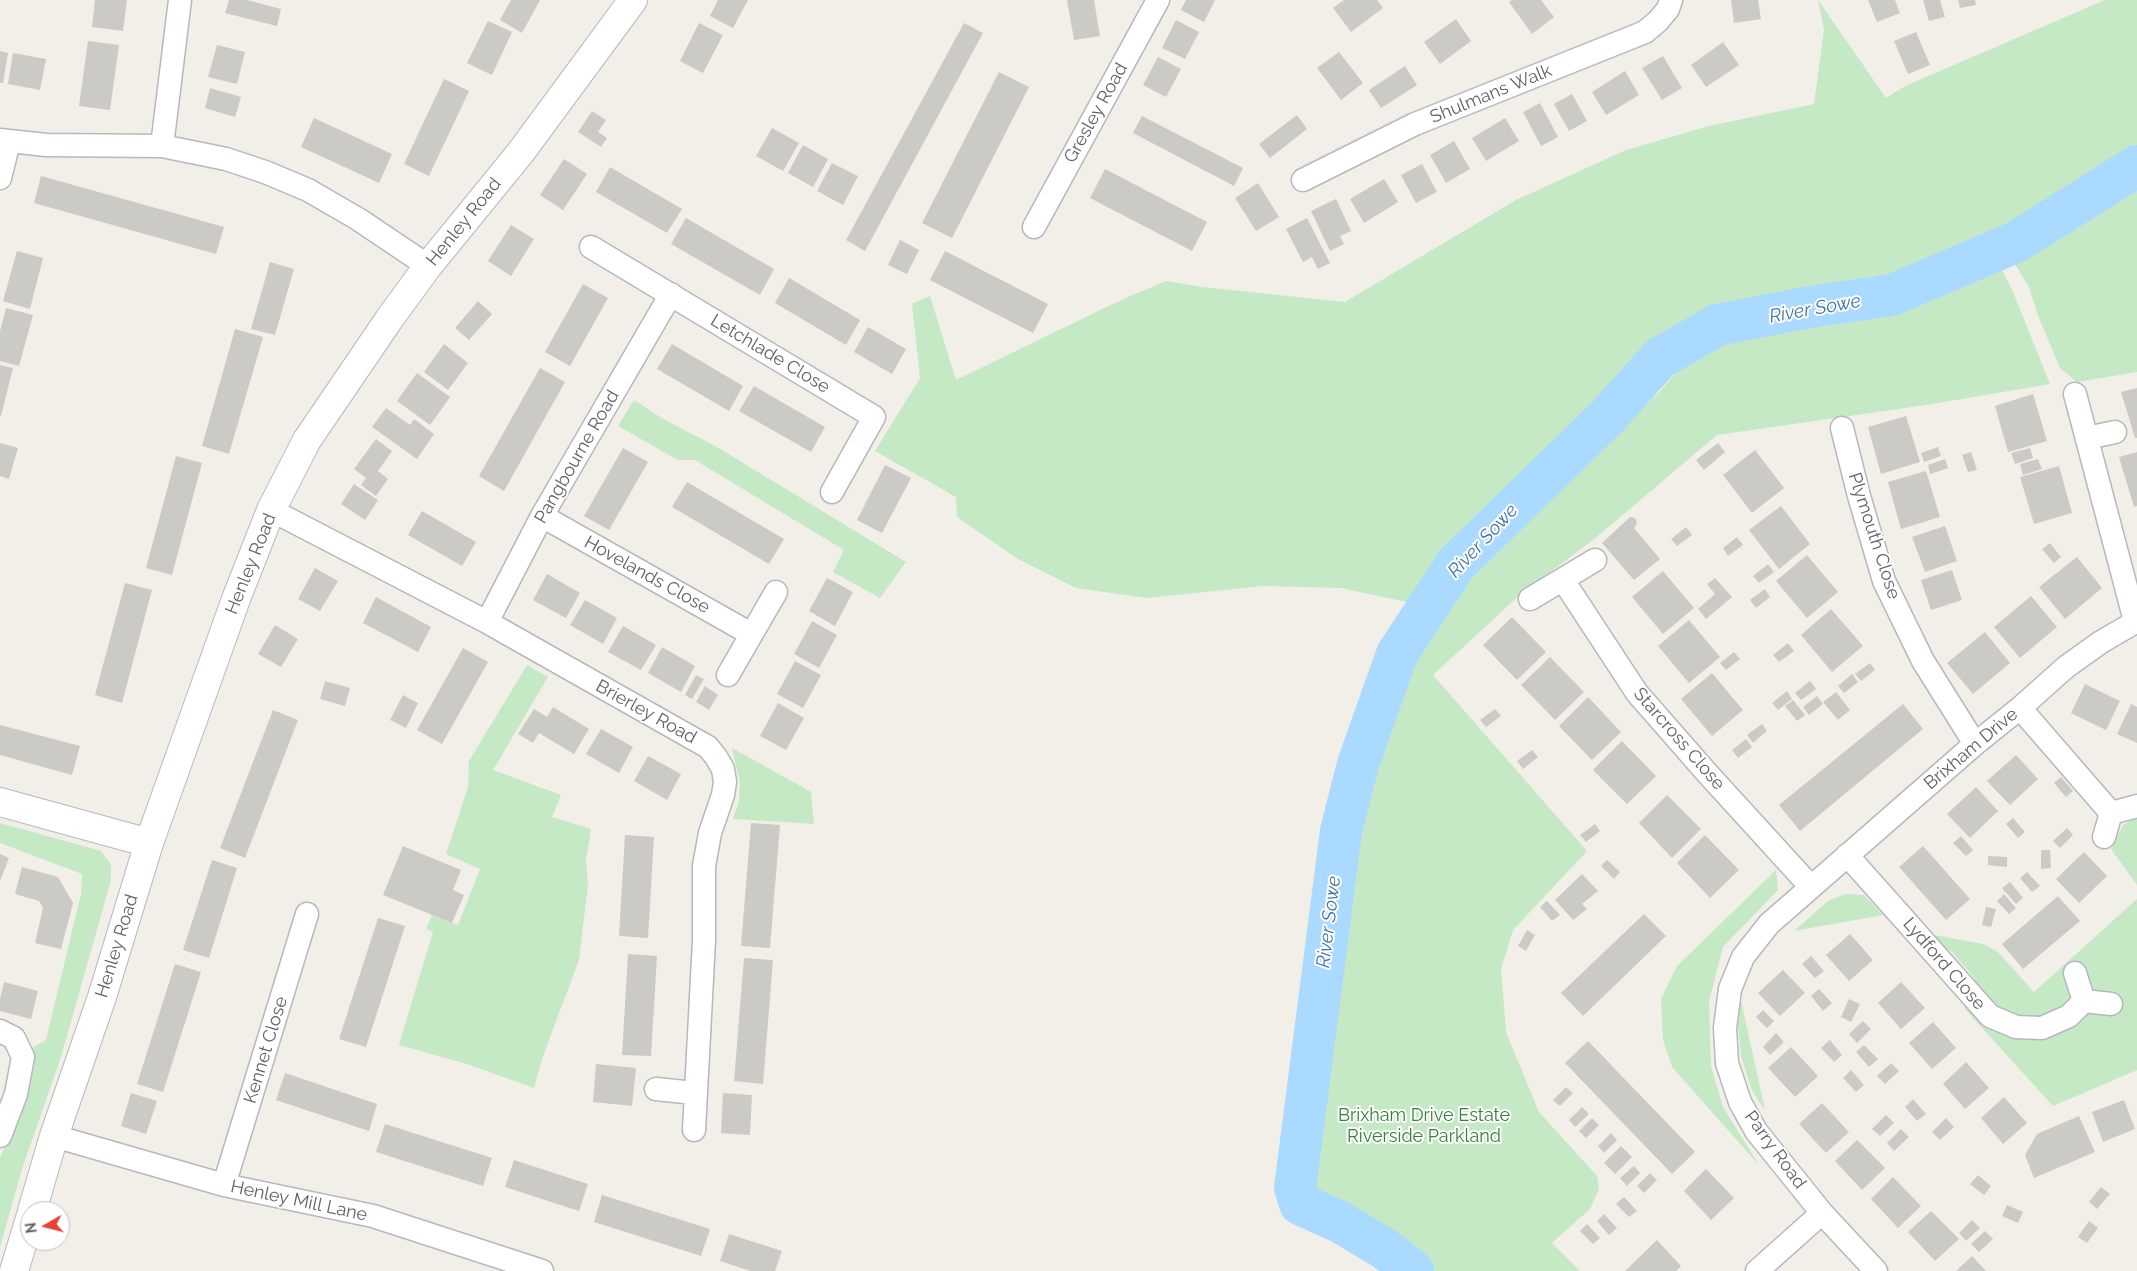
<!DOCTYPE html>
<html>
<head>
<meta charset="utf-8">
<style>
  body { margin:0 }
  #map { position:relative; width:2137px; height:1271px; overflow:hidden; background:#f1efe8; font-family:Raleway,sans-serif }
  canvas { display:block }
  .north { position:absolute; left:20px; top:1201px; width:50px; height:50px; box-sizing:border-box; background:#fff; border:1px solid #bfc1c3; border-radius:50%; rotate:262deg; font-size:14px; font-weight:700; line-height:20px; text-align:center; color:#5f6368 }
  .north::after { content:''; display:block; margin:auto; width:18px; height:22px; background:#ea4335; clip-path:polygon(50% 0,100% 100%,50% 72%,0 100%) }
</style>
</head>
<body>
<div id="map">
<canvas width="2137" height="1271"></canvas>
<div class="north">N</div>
</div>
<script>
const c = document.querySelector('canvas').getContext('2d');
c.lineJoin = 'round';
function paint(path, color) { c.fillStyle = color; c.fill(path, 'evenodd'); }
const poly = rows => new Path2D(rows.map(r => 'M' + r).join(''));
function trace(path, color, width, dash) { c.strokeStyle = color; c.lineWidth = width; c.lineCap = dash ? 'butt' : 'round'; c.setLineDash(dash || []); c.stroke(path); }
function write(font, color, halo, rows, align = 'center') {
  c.font = font + ' Raleway,sans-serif'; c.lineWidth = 4; c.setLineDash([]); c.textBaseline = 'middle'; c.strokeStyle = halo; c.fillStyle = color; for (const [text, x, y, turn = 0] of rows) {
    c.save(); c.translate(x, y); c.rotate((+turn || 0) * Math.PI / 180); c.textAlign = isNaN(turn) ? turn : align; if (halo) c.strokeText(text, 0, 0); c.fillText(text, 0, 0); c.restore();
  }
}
paint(poly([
  [1818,0,1886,98,1905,86,2105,0,2137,0,2137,155,2061,204,1978,237,1946,263,1889,285,1781,299,1713,311,1649,348,1504,493,1477,528,1447,553,1411,603,1341,588,1263,586,1147,598,1076,588,1018,559,957,517,956,497,875,451,920,378,912,304,930,296,956,380,1119,301,1166,281,1202,287,1345,302,1516,200,1626,150,1709,126,1814,104,1824,30],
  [2137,178,2137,372,2077,382,2060,368,2037,313,2029,287,2012,259,2038,243,2073,226,2099,201],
  [1999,264,2013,292,2050,384,1926,405,1717,435,1593,540,1522,593,1433,675,1587,851,1513,930,1501,969,1506,1032,1539,1112,1597,1176,1599,1189,1590,1209,1552,1243,1580,1271,1430,1271,1378,1227,1354,1220,1307,1199,1303,1186,1313,1126,1341,871,1357,785,1373,737,1409,657,1434,614,1477,557,1592,445,1658,394,1673,376,1682,356,1716,334,1770,320,1936,298,1955,291,1978,273],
  [634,400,663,419,717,447,906,562,880,598,833,572,844,550,695,460,678,460,618,426],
  [527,665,548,677,493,770,561,795,552,817,591,829,586,860,588,885,579,960,543,1056,534,1088,467,1064,399,1045,433,932,426,929,432,915,458,925,480,869,446,854,468,787,469,761],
  [732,748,811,792,814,824,733,819,739,801,740,783],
  [2137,816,2137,885,2111,849,2123,825],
  [0,823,101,851,111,865,111,880,61,1057,22,1169,0,1247,0,1158,20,1113,32,1058,32,1048,46,1040,81,894,82,874,0,843],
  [1776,870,1778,890,1723,947,1709,1001,1711,1066,1723,1107,1759,1165,1672,1067,1663,1040,1661,999,1677,966],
  [1845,894,1864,895,1883,915,1794,931,1828,901],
  [2137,899,2137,1070,2053,1106,1964,1008,1980,994,1973,976,1951,951,1935,942,1929,934,1983,944,1997,951,2034,992],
  [1740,996,1765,1110,1752,1091,1741,1056,1738,1025]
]), '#c5e8c5');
trace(poly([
  [1413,1271,1385,1249,1340,1222,1300,1204,1295,1188,1341,831,1358,764,1397,654,1456,564,1608,416,1660,358,1717,325,1810,307,1892,295,2016,242,2137,166]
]), '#aadaff', 42);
paint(poly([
  [95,0,127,0,123,31,92,27],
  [229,0,247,0,281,9,277,26,225,13],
  [511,0,540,0,522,33,500,20],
  [718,0,748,0,733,28,710,16],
  [1067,0,1094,0,1100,36,1074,40],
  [1186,0,1215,0,1204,22,1181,10],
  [1344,0,1377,0,1383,8,1351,32,1333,8],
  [1512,0,1541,0,1554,17,1532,34,1509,2],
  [1731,0,1758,0,1761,19,1734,23],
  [1868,0,1895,0,1900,13,1877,22],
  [1923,0,1940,0,1945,17,1929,21],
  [1958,0,1975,0,1976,5,1960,8],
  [1456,19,1471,41,1440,64,1424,42],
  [1176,20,1199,32,1185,59,1162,48],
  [488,21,512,32,492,75,467,63],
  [699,23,723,35,703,73,680,61],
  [964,23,983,33,865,251,846,240],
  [1916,32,1930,65,1908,74,1894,41],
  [88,41,119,45,110,110,79,106],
  [1723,42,1739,65,1706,87,1691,65],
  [217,45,245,52,237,84,208,77],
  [0,51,8,53,3,83,0,83],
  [1339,52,1363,83,1341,100,1317,68],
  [13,53,46,59,40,90,8,84],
  [1663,56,1682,88,1662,100,1642,68],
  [1158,57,1181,69,1166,97,1143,85],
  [1405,66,1417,85,1381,108,1369,90],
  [1625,71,1639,95,1606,115,1592,92],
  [999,72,1029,87,952,238,922,223],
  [444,79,469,91,429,176,404,164],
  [210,88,241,97,235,117,205,108],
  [1572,94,1587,121,1569,131,1554,104],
  [1540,103,1558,137,1541,146,1523,112],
  [592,111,606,120,598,132,607,138,601,147,578,132],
  [1297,115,1307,129,1270,158,1259,144],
  [1142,116,1243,168,1234,186,1133,133],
  [314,118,392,154,379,183,301,147],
  [1505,118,1519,141,1486,161,1472,138],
  [772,128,799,143,783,171,756,156],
  [1454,141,1470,169,1446,183,1430,155],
  [803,145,828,159,813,187,788,173],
  [564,159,587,174,563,210,540,195],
  [832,163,858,176,843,205,817,191],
  [1422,164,1437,192,1416,203,1401,175],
  [610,167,682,209,667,233,596,192],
  [1105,169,1207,222,1192,251,1090,198],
  [41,176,224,227,216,254,34,203],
  [1384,179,1398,202,1364,223,1350,199],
  [1258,183,1279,217,1256,231,1235,198],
  [1336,199,1351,231,1340,236,1344,244,1330,251,1311,211],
  [686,218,774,269,760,295,671,244],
  [1307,218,1330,263,1318,269,1312,257,1303,262,1286,229],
  [511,225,534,239,511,276,488,261],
  [900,240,919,250,907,274,888,265],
  [17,251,43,258,30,309,3,301],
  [945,251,1048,304,1033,333,930,280],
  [270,262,294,269,275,335,251,329],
  [789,278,860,320,846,345,775,303],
  [583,284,608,298,570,366,545,352],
  [478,301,492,314,469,340,455,328],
  [6,308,33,315,19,366,0,361,0,331],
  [868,327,906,349,892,374,854,352],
  [235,329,263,337,229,454,202,446],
  [444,344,468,363,448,390,424,372],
  [672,344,743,386,729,411,657,369],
  [0,365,13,368,1,416,0,415],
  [540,368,565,382,504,491,479,476],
  [417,373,450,397,430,425,397,401],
  [754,386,825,427,811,452,739,411],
  [2137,388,2137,438,2135,438,2121,392],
  [2033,394,2047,441,2008,452,1995,406],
  [386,408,410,425,414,419,434,434,417,459,372,427],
  [1906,416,1920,462,1881,474,1868,427],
  [376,439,392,451,378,471,388,479,376,496,361,485,366,478,354,469],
  [0,443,18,448,9,479,0,476],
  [1718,443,1725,452,1704,470,1696,460],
  [1938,447,1941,456,1924,462,1921,453],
  [623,448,648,462,609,530,584,516],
  [2030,448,2033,458,2015,464,2011,453],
  [1755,450,1784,488,1752,513,1723,475],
  [1971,452,1977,470,1968,472,1962,455],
  [2137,452,2137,506,2134,507,2119,457],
  [176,456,202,463,172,575,146,568],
  [1945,459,1948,468,1930,474,1928,465],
  [2038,459,2042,469,2023,475,2020,464],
  [885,465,911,478,882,533,857,520],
  [2059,466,2072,513,2034,524,2020,477],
  [1926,471,1940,517,1901,529,1888,482],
  [687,482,784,539,769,564,672,507],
  [354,484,378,500,365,520,341,504],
  [1781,506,1810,544,1779,569,1749,530],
  [422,511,476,542,462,566,408,535],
  [1630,517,1635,518,1637,523,1634,528,1660,559,1634,580,1602,543],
  [1945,526,1957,561,1925,572,1912,537],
  [1686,527,1692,535,1677,546,1671,539],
  [1737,537,1743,545,1728,556,1723,548],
  [2050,543,2061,557,2054,563,2042,549],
  [1807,555,1838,592,1807,618,1776,581],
  [2077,557,2102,588,2065,619,2039,587],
  [1768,564,1774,572,1759,583,1753,576],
  [315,568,338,581,320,611,298,599],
  [1952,570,1962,600,1931,610,1921,580],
  [1663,571,1694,608,1663,634,1632,597],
  [547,574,580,593,566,618,533,600],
  [827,578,853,592,835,626,809,611],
  [1715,578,1732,597,1706,619,1698,609,1715,594,1707,584],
  [125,583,152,590,122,703,95,695],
  [1765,589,1770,597,1756,608,1750,600],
  [2031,596,2057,627,2020,658,1994,627],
  [376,597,431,627,418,652,363,623],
  [585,600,617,618,603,644,570,625],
  [1831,609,1863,646,1832,672,1801,635],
  [1512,617,1546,652,1517,680,1483,645],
  [1689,620,1720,657,1689,683,1658,646],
  [812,621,837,635,819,668,794,654],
  [275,625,298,639,281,667,258,654],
  [623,626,656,645,641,670,608,652],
  [1985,632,2010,663,1973,694,1947,663],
  [1788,643,1794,651,1779,662,1773,655],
  [662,647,695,666,681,692,648,673],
  [463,648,488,662,442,744,417,730],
  [1734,652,1740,659,1726,670,1720,663],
  [1550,657,1584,692,1555,720,1521,685],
  [795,661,821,675,803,708,777,694],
  [1870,663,1875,670,1861,681,1855,674],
  [1712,673,1743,710,1712,736,1681,699],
  [1852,674,1858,682,1844,693,1838,686],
  [696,675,704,679,692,699,685,695],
  [325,681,350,688,345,706,320,699],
  [1810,681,1816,689,1801,700,1795,693],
  [2085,684,2120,701,2106,730,2071,713],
  [705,686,718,695,709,710,696,702],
  [1787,691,1792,699,1778,710,1772,703],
  [1836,692,1850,710,1838,720,1823,702],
  [403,695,418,703,406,728,390,720],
  [1817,696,1823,704,1809,715,1803,707],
  [1588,697,1621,732,1592,760,1559,726],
  [1793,700,1805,715,1797,721,1785,706],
  [778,703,804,718,786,750,760,736],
  [1903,704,1923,729,1800,831,1779,805],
  [2131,704,2137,707,2137,743,2117,734],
  [553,707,589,729,574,754,539,733,533,743,518,734,534,709,547,717],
  [1495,709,1501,716,1486,727,1480,720],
  [273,710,298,720,245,858,220,848],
  [1762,724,1767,731,1753,743,1747,735],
  [0,725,80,746,72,775,0,755],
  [601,729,633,747,619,773,586,754],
  [1746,739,1752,747,1738,758,1732,750],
  [1622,741,1656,776,1627,804,1593,770],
  [1532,750,1538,757,1523,769,1517,761],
  [2016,755,2038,779,2010,805,1987,781],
  [648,756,681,774,667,800,634,781],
  [2061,777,2073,791,2066,797,2054,783],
  [1976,787,1998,811,1970,838,1947,814],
  [1667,795,1701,829,1672,858,1639,823],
  [2013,818,2025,832,2018,838,2006,824],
  [751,823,780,825,770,948,741,946],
  [1595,824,1600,831,1586,842,1580,835],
  [2067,828,2073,835,2060,848,2053,841],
  [625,835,654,837,648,938,619,936],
  [1705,835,1739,870,1710,898,1677,863],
  [1961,836,1973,850,1966,856,1953,843],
  [403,846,461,870,453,890,464,895,452,923,383,895],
  [1923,846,1970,899,1946,920,1899,867],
  [2041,850,2050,850,2051,868,2041,869],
  [2084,852,2107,876,2079,903,2056,879],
  [0,854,9,858,0,881],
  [1988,856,2007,857,2007,867,1988,865],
  [212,860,237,868,209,958,183,950],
  [1607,860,1620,872,1614,879,1601,866],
  [22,867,58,877,73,903,61,949,35,943,43,908,39,901,15,894],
  [2027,872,2040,886,2032,892,2020,878],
  [1582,874,1598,891,1582,904,1587,909,1573,920,1555,900],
  [2010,882,2023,898,2016,904,2002,888],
  [2004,894,2016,908,2009,914,1997,901],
  [2058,896,2080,921,2023,969,2002,944],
  [1547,901,1560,915,1552,921,1540,907],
  [1986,907,1996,909,1991,927,1982,925],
  [1644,914,1666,936,1583,1016,1561,993],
  [378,918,405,926,366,1047,339,1039],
  [1527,930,1535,935,1526,951,1518,946],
  [1850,934,1873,960,1849,981,1826,955],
  [628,954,657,956,651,1056,622,1055],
  [1811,956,1824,971,1815,978,1802,964],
  [744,958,773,960,763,1084,734,1081],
  [175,964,201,972,163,1092,137,1084],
  [1783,970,1805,993,1780,1016,1758,993],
  [4,982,38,991,31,1019,0,1011,0,999],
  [1901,982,1925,1008,1901,1029,1878,1003],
  [1819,989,1832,1003,1823,1011,1811,996],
  [1849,999,1860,1004,1851,1022,1841,1017],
  [1763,1010,1774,1021,1767,1028,1756,1017],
  [1863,1021,1871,1029,1857,1043,1849,1034],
  [1933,1022,1956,1048,1932,1069,1909,1043],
  [1776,1033,1784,1042,1770,1055,1763,1047],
  [1830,1040,1842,1055,1834,1062,1821,1048],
  [1588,1041,1695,1152,1672,1174,1565,1063],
  [1864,1045,1878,1059,1869,1067,1856,1052],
  [1791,1047,1818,1076,1795,1097,1768,1068],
  [1966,1062,1989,1088,1965,1109,1943,1084],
  [1891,1063,1899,1071,1885,1084,1877,1076],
  [596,1064,636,1068,632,1106,593,1102],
  [1851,1070,1864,1085,1856,1092,1843,1078],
  [285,1073,377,1104,369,1131,276,1100],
  [1566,1087,1573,1093,1560,1106,1553,1100],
  [131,1093,157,1101,146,1134,121,1126],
  [723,1093,752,1095,750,1135,721,1133],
  [2004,1097,2027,1123,2003,1144,1981,1118],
  [1913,1099,1926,1114,1917,1121,1905,1107],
  [2124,1100,2135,1129,2103,1142,2092,1112],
  [1822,1103,1849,1132,1826,1153,1799,1124],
  [1582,1107,1589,1114,1575,1127,1569,1120],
  [1886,1115,1894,1123,1880,1136,1872,1129],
  [2079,1116,2095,1152,2034,1178,2025,1155,2037,1134],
  [1592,1118,1599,1125,1586,1138,1579,1131],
  [1946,1118,1954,1127,1940,1140,1932,1132],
  [385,1124,492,1158,483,1186,376,1152],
  [1901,1129,1909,1137,1894,1151,1887,1143],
  [1611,1133,1617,1140,1604,1153,1598,1146],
  [1857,1140,1885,1168,1862,1190,1835,1161],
  [1621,1146,1632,1157,1615,1174,1604,1163],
  [514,1160,588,1184,579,1211,505,1187],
  [1634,1166,1640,1173,1627,1186,1620,1178],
  [1706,1169,1734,1198,1711,1220,1684,1191],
  [1650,1173,1657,1180,1644,1193,1637,1186],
  [1978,1175,1991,1186,1984,1195,1970,1184],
  [1893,1177,1921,1206,1898,1228,1871,1199],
  [2101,1187,2110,1194,2097,1209,2089,1202],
  [602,1195,710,1229,701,1256,594,1222],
  [1624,1197,1637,1211,1629,1217,1616,1204],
  [2007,1205,2023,1212,2018,1223,2002,1216],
  [1931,1211,1959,1239,1935,1261,1908,1232],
  [1604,1214,1617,1228,1609,1235,1597,1221],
  [1972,1220,1980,1228,1966,1241,1959,1233],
  [2089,1221,2098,1228,2087,1243,2078,1237],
  [1587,1224,1600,1238,1593,1244,1580,1231],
  [1985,1231,1993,1239,1979,1252,1971,1244],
  [729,1234,782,1251,775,1271,750,1271,720,1261],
  [1657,1240,1681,1266,1676,1271,1625,1271],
  [1972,1256,1986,1271,1956,1271]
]), '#cccac5');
const minor = poly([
  [0,140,46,145,162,146,226,159,265,172,308,190,358,219,428,266],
  [162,146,180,0],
  [0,178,9,142],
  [1303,180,1415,124,1645,32,1658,21,1668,9,1671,0],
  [1034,227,1158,0],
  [591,247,874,417,832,492],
  [2075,394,2135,621],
  [1842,428,1859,496,1884,581,1923,661,1975,744],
  [2087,438,2115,432],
  [271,510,487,622,708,747,716,757,723,769,725,782,723,795,710,833,704,866,704,940,694,1130],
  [542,516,751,634],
  [1563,580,1637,693,1707,773,1811,887],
  [1530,599,1595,560],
  [487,622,542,516,671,294],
  [728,675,776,592],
  [2020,708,2111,813],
  [2104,837,2111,813,2137,806],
  [1847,855,1990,1016,2016,1027,2042,1028,2069,1016,2084,1001],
  [2075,973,2084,1001,2111,1004],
  [0,1031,14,1038,23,1057,16,1094,0,1136],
  [656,1089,695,1093],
  [54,1136,224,1185,373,1216,542,1271],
  [224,1185,307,914],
  [1757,1271,1822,1213],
  [1876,1271,1822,1213,1756,1131,1740,1102,1727,1063,1725,1028,1730,989,1743,957,1769,924,1975,744,2020,708,2066,667,2101,642,2137,621]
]);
const tertiary = poly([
  [0,802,149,843]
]);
const secondary = poly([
  [32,1211,54,1136,102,997,149,843,236,599,271,510,307,440,390,318,428,266,521,152,633,0],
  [14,1271,30,1218]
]);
trace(minor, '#b5b8bc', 25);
trace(tertiary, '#b5b8bc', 30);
trace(secondary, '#b6babf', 30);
trace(minor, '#fff', 22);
trace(tertiary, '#fff', 28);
trace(secondary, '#fff', 28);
write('18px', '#5f6368', '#fff', [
  ["Shulmans Walk",1491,94,-22],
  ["Gresley Road",1096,113,-61],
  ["Henley Road",464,222,-51],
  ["Letchlade Close",770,354,31],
  ["Pangbourne Road",577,457,-60],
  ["Plymouth Close",1874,536,72],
  ["Henley Road",251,564,-68],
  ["Hovelands Close",647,575,29],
  ["Brierley Road",646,712,29],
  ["Starcross Close",1679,739,49],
  ["Brixham Drive",1971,749,-40],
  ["Henley Road",117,946,-73],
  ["Lydford Close",1944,964,49],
  ["Kennet Close",266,1050,-73],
  ["Parry Road",1775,1150,54],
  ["Henley Mill Lane",299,1201,12]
]);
write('18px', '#348238', '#fff', [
  ["Brixham Drive Estate",1424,1116],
  ["Riverside Parkland",1424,1137]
]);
write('italic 19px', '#4174aa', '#fff', [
  ["River Sowe",1815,309,-10],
  ["River Sowe",1483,541,-47],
  ["River Sowe",1329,922,-83]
]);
</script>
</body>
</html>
